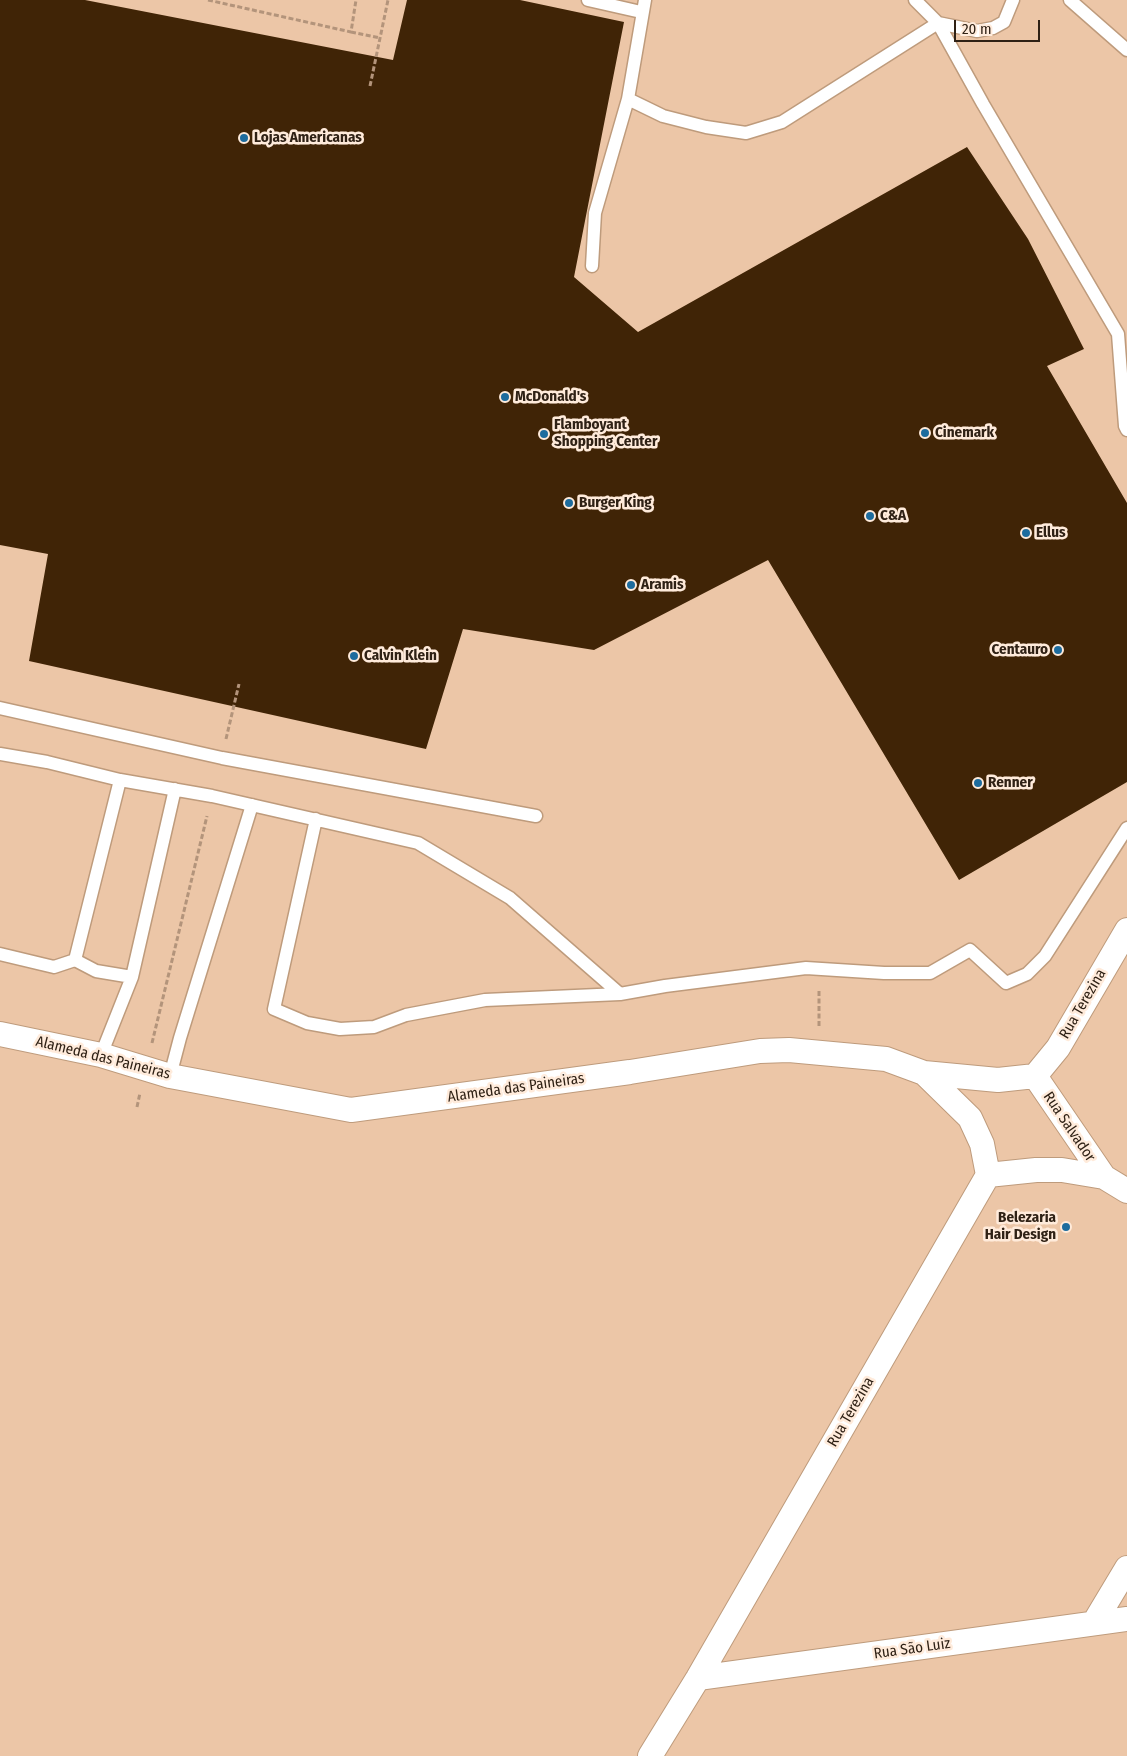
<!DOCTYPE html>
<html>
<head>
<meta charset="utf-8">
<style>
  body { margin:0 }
  #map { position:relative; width:1127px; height:1756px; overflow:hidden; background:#ecc6a7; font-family:"Fira Sans Condensed",sans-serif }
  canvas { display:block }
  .scale { position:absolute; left:954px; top:20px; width:86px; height:22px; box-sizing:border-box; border:2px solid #2f2115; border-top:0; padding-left:6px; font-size:15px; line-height:18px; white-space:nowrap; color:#2f2115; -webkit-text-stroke:4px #ffebdb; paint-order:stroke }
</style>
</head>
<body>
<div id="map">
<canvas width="1127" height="1756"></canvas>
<div class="scale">20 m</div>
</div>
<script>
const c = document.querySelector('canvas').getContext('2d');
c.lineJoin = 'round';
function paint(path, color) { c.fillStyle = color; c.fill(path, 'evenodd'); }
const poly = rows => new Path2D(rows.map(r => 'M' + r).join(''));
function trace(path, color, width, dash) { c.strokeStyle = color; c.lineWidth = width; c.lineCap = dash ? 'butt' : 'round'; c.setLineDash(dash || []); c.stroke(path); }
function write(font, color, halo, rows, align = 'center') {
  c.font = font + ' "Fira Sans Condensed",sans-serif'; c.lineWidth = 5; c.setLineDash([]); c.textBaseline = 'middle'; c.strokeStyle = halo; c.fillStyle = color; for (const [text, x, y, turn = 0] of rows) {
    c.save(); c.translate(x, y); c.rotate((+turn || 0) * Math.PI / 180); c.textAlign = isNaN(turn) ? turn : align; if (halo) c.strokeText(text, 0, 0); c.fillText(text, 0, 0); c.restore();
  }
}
paint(poly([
  [0,0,85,0,393,60,407,0,520,0,624,22,574,277,638,332,967,147,1028,239,1084,349,1047,366,1127,503,1127,782,959,880,768,560,594,650,463,629,426,749,29,661,48,554,0,545]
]), '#402406');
const lane = poly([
  [588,0,641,12],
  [645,0,628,99,663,116,706,127,746,133,782,122,938,23,977,31,993,28,1004,22,1013,0],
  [915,0,938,23,983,104,1118,334,1125,426,1127,430],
  [1070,0,1127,50],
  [592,266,595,213,628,99],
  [0,708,222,758,536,816],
  [0,754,47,762,120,780,212,796,418,843,510,898,620,994],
  [316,819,274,1009,307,1023,340,1029,374,1027,406,1015,485,1000,620,994,665,986,806,968,884,973,930,973,970,950,1006,983,1027,974,1045,956,1127,828],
  [0,954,54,967,75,960,96,971,132,977],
  [75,960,120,780],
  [101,1055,132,977,175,789],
  [170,1076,180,1038,252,805]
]);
const street = poly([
  [0,1034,101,1055,170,1076,351,1110,630,1072,760,1051,789,1050,886,1059,924,1073,998,1080,1035,1076],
  [1035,1076,1058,1048,1127,930],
  [1035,1076,1104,1177],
  [988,1175,1036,1170,1062,1170,1104,1177,1127,1191],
  [1094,1623,1127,1568],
  [698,1678,1127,1619],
  [650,1756,698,1678,988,1175,982,1144,970,1118,924,1073]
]);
trace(lane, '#be9b7c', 15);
trace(street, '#be9b7c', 26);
trace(poly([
  [208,0,351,32,356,0],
  [351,32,380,38],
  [370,86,388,0],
  [226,739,239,684],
  [819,1026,819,990],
  [152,1043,207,816],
  [137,1107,140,1093]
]), '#b3947b', 3, [5, 2.5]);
trace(lane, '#fff', 12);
trace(street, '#fff', 24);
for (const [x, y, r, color] of [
  [244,138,5,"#1d6c9e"],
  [505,397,5,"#1d6c9e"],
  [925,433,5,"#1d6c9e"],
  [544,434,5,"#1d6c9e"],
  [569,503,5,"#1d6c9e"],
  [870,516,5,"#1d6c9e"],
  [1026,533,5,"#1d6c9e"],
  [631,585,5,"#1d6c9e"],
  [1058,650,5,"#1d6c9e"],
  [354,656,5,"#1d6c9e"],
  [978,783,5,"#1d6c9e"],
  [1066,1227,5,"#1d6c9e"]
]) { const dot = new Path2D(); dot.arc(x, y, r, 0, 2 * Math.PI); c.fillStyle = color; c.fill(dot); trace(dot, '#ffebdb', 2); }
write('bold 15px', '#2f2115', '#ffebdb', [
  ["Lojas Americanas",254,138],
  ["McDonald's",515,397],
  ["Flamboyant",554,425],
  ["Shopping Center",554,442],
  ["Cinemark",935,433],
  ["Burger King",579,503],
  ["C&A",880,516],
  ["Ellus",1036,533],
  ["Aramis",641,585],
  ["Centauro",1048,650,"right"],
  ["Calvin Klein",364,656],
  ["Renner",988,783],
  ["Belezaria",1056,1218,"right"],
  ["Hair Design",1056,1235,"right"]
], 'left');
write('15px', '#2f2115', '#ffebdb', [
  ["Rua Terezina",1083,1004,-60],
  ["Alameda das Paineiras",103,1058,14],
  ["Alameda das Paineiras",516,1088,-8],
  ["Rua Salvador",1069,1127,56],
  ["Rua Terezina",851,1412,-60],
  ["Rua São Luiz",912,1649,-8]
]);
</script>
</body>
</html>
